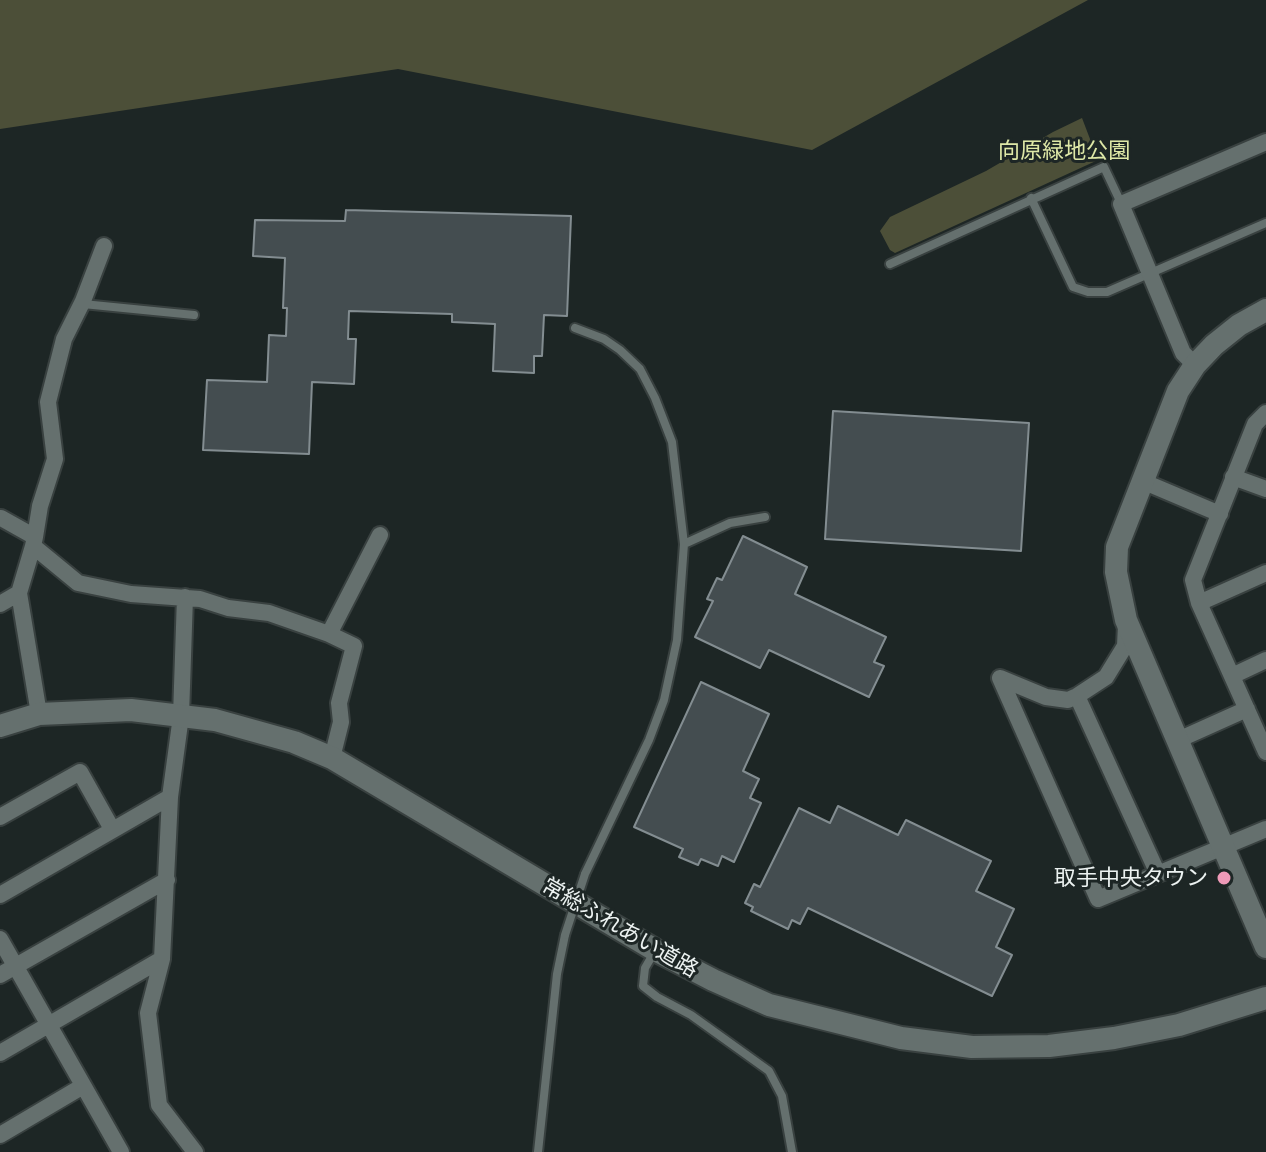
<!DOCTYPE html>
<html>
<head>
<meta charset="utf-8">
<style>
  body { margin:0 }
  canvas { display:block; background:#1d2625 }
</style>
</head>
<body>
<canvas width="1266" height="1152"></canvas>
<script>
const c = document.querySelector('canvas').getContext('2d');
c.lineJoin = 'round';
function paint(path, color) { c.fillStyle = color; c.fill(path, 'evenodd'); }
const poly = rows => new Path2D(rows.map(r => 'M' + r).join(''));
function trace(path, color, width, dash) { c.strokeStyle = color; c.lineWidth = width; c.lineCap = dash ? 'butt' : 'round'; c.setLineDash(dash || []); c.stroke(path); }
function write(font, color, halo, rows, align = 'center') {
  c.font = font + ' Mulish,"Noto Sans JP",sans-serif'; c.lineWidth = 6; c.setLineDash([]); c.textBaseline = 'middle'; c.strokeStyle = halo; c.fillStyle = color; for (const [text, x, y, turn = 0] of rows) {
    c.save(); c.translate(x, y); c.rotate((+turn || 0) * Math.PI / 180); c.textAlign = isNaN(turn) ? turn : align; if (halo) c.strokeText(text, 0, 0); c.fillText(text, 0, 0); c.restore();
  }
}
paint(poly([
  [0,0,1088,0,812,150,398,69,0,129],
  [1082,118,1098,160,895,253,890,250,880,231,890,217,986,171,1053,132]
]), '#4c4f38');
const building = poly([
  [346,210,571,216,567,316,544,315,542,356,534,356,534,373,493,371,495,324,452,322,452,314,349,311,348,339,356,339,354,384,312,382,309,454,203,450,207,380,267,382,269,335,286,336,287,308,283,308,285,258,253,256,255,220,345,221,346,210],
  [833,411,1029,423,1021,551,825,539,833,411],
  [743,536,807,567,795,594,886,637,874,662,884,666,869,697,769,650,760,668,695,637,713,601,707,599,717,578,722,580,743,536],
  [701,682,769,714,743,771,759,779,750,798,761,803,734,862,722,856,718,866,701,859,698,865,679,857,683,849,634,827,701,682],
  [838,806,898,835,906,820,991,861,976,891,1014,909,996,947,1012,955,992,996,808,908,800,924,792,920,788,929,751,911,753,907,745,903,754,884,760,887,799,808,830,823,838,806]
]);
paint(building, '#444d50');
trace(building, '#838d91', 2);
const lane = poly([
  [1031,198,1073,287,1088,292,1107,292,1266,223],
  [890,264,1104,167,1121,203],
  [83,304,194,315],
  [575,328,604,339,620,350,640,369,655,398,672,442,684,544,677,640,664,700,649,740,585,874],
  [684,544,730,523,765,517],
  [655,951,645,968,643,986,657,997,691,1015,769,1071,782,1096,792,1152],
  [538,1152,557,974,565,935]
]);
const street = poly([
  [1195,365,1183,353,1121,204,1266,142],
  [1266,413,1255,424,1193,580,1199,603,1266,752],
  [1233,477,1266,489],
  [1142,481,1220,514],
  [1,518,35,537,33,546,78,583,131,594,200,599,228,608,269,613,329,634,354,646,339,703,341,722,332,758],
  [35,537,40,506,55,459,48,402,64,339,83,301,104,246],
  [33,546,19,593,39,714],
  [185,597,181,716,170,797,162,959,148,1013,159,1105,195,1152],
  [1199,603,1266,573],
  [0,604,19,593],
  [329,634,380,535],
  [1232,676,1266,660],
  [1000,678,1098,899,1266,829],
  [1000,678,1046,697,1068,700,1077,696,1106,677,1125,646,1126,625],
  [1077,696,1158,874],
  [1178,740,1247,709],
  [0,817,80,772,112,829],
  [0,895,170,797],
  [0,939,121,1152],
  [0,975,167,880],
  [0,1053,162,959],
  [0,1135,83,1086]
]);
const secondary = poly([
  [1266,310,1239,325,1214,345,1195,365,1178,391,1117,547,1116,572,1126,620,1266,947],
  [0,726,39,714,131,710,215,720,294,742,332,758,655,950,713,980,769,1005,901,1038,972,1047,1049,1046,1114,1038,1179,1025,1266,998]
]);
trace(lane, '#394140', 12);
trace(street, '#394140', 20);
trace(secondary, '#394140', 26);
trace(lane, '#65706e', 8);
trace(street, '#65706e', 16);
trace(secondary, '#65706e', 22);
const laneBridge = poly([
  [565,935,585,874]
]);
trace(laneBridge, '#394140', 12, []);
trace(laneBridge, '#65706e', 8);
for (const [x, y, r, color] of [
  [1224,878,8,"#ef9ab8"]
]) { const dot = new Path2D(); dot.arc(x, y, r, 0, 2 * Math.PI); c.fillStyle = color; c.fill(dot); trace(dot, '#1d2625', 3); }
write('22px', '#dee8a7', '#1d2625', [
  ["向原緑地公園",1064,151]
]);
write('22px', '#ecf2f1', '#1d2625', [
  ["取手中央タウン",1208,878]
], 'right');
write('22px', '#ecf2f1', '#1d2625', [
  ["常総ふれあい道路",620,928,30]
]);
</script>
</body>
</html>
